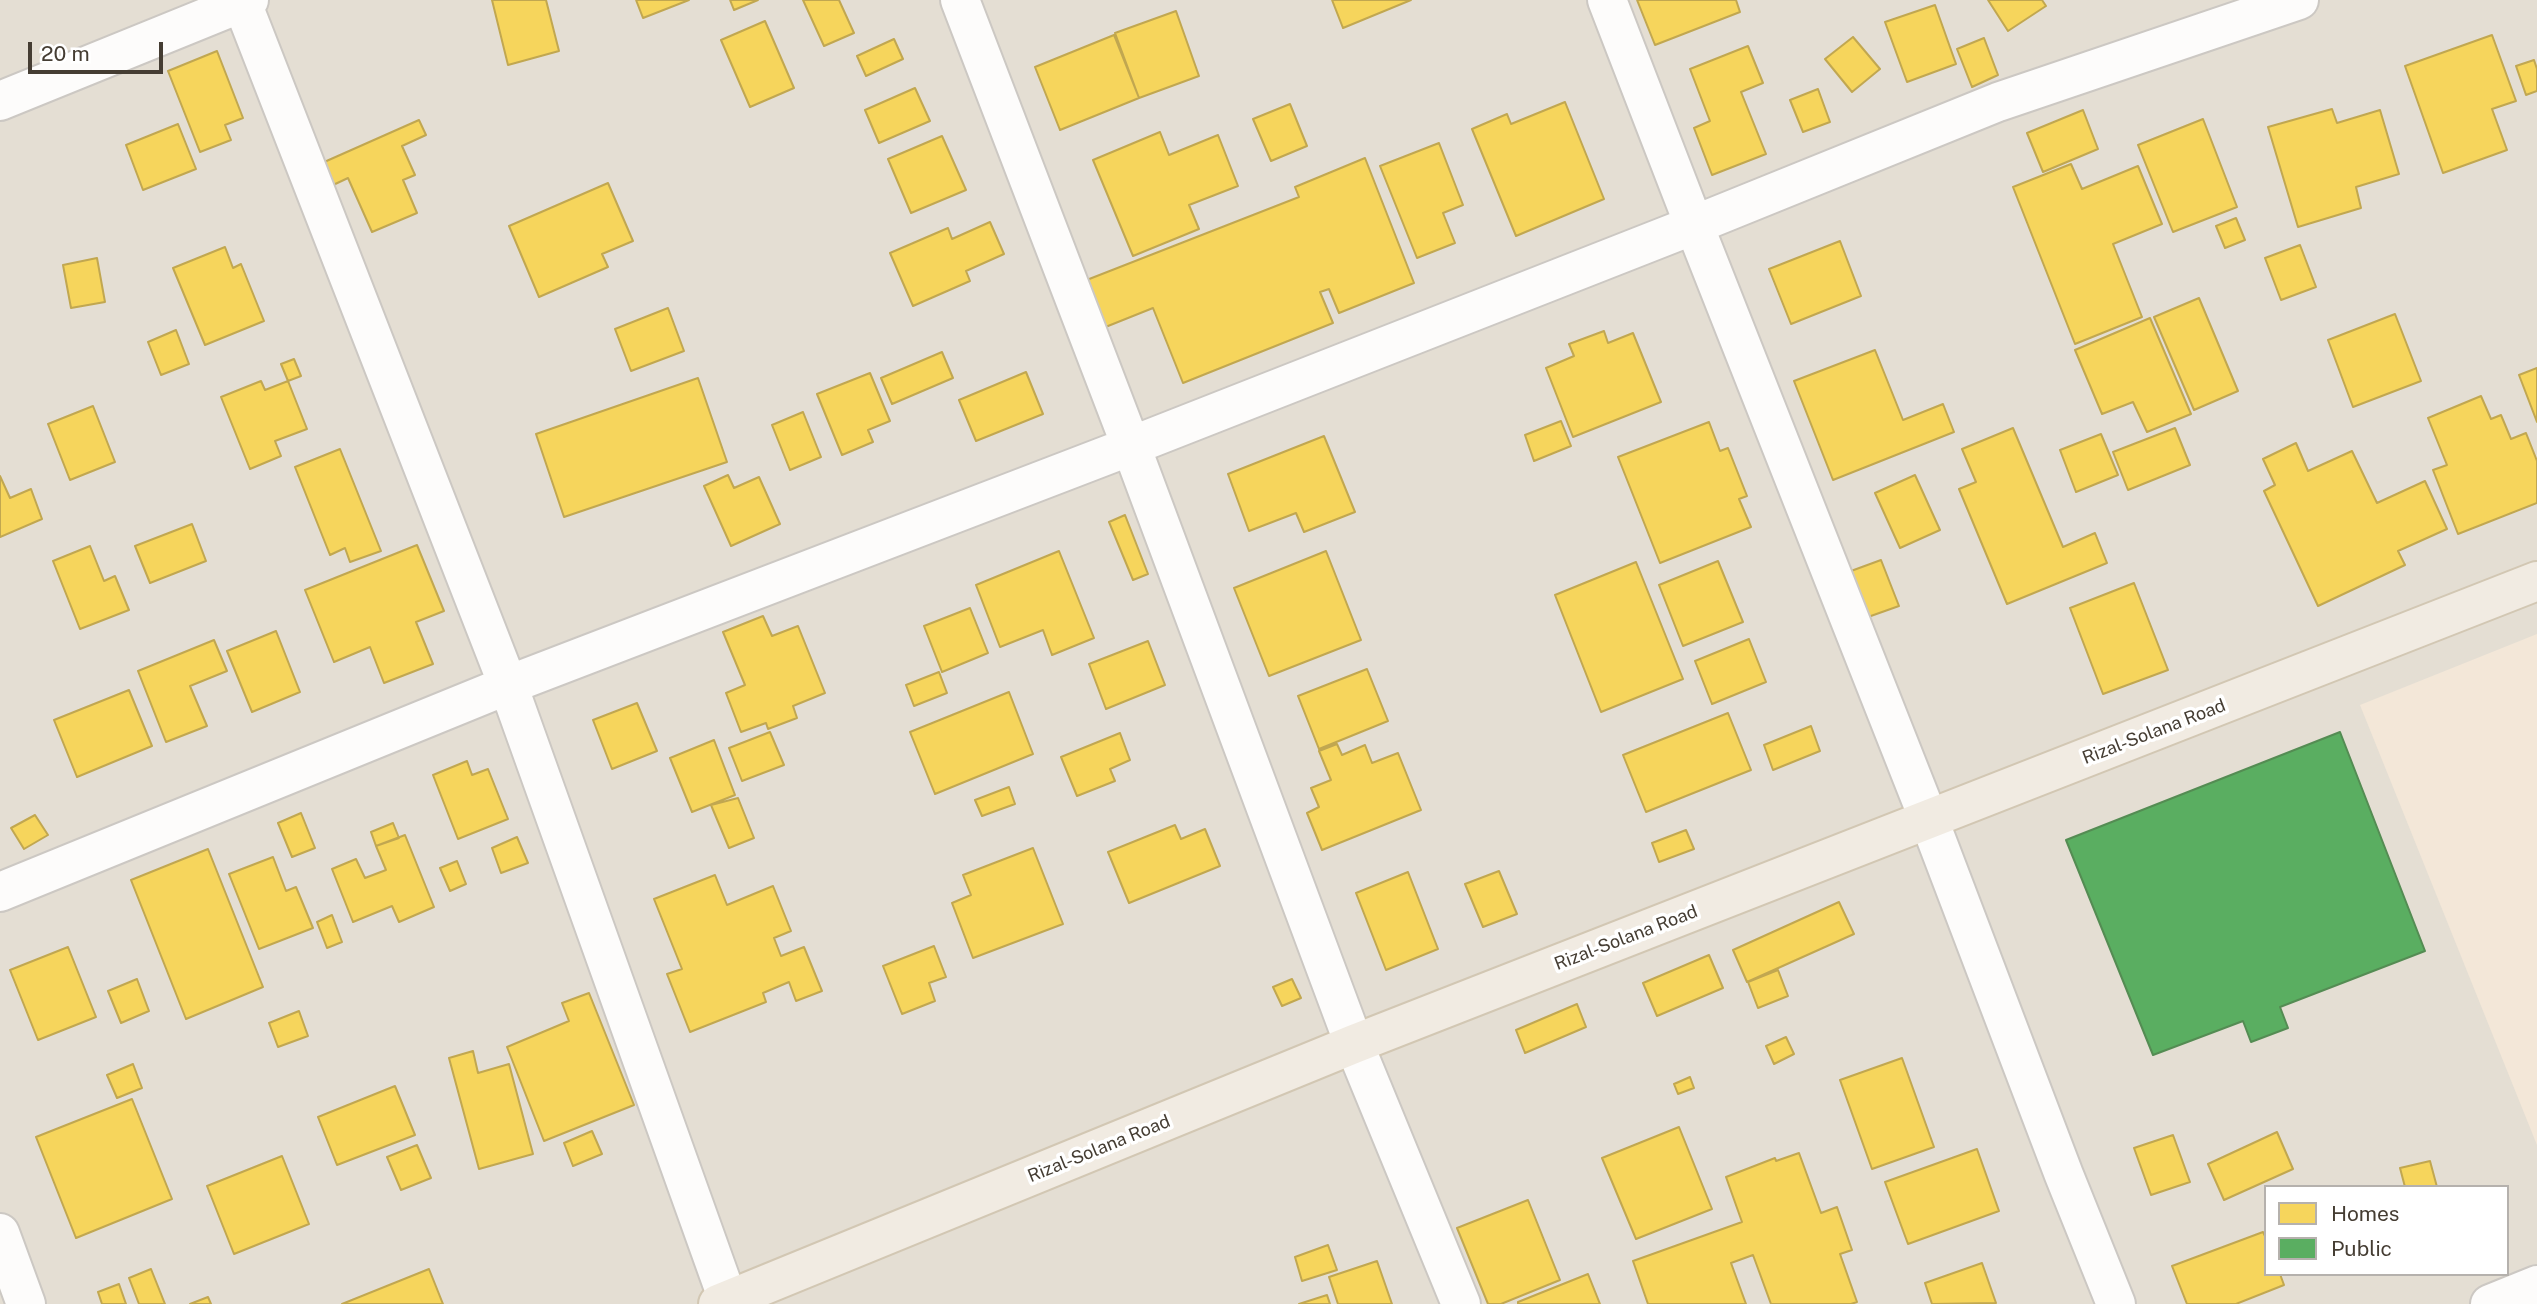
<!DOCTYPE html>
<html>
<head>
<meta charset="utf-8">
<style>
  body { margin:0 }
  #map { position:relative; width:2537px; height:1304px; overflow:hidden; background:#f0ece6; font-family:"Public Sans",sans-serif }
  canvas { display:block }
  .legend { position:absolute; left:2264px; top:1185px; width:245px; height:91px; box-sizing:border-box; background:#fff; border:2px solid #b5b1ad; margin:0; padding:9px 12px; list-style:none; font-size:21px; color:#453d33 }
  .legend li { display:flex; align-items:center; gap:14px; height:35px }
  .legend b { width:35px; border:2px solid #b5b1ad }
  .scale { position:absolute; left:28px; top:42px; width:135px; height:32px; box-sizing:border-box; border:4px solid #453d33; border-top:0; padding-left:9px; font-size:21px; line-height:24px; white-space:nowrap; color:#453d33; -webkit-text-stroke:5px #fff; paint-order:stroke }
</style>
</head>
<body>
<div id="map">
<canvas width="2537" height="1304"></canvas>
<ul class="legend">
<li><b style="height:19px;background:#f6d55c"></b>Homes</li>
<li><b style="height:19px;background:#5aae61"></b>Public</li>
</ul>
<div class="scale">20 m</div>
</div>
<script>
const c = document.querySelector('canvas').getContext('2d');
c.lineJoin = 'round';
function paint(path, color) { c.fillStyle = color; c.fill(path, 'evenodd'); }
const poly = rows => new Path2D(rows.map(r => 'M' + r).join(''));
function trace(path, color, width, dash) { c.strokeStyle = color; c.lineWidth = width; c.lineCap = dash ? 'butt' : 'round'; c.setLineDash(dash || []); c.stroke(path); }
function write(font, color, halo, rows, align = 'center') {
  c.font = font + ' "Public Sans",sans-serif'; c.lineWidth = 7; c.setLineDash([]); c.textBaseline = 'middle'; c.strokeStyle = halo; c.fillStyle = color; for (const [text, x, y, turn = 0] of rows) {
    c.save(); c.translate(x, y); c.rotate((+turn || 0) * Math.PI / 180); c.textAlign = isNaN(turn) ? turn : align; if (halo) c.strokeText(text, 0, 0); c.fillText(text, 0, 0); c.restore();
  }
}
paint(poly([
  [0,0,2537,0,2537,1304,0,1304],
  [2266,1187,2507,1187,2507,1274,2266,1274]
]), '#e4ded3');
paint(poly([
  [2537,634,2537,1145,2360,705]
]), '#f3e7d8');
const homes = poly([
  [492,0,546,0,559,51,508,65,492,0],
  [636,0,689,0,643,18,636,0],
  [730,0,758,0,734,10,730,0],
  [803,0,839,0,854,33,824,46,803,0],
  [1332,0,1411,0,1343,28,1332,0],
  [1637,0,1736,0,1740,12,1655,45,1637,0],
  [1988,0,2042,0,2046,6,2008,31,1988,0],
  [1935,5,1956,64,1907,82,1885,22,1935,5],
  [1176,11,1199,76,1139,98,1115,33,1176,11],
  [765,21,794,88,750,107,721,40,765,21],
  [1114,35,1139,98,1060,130,1035,67,1114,35],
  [2492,35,2516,101,2492,109,2507,150,2443,173,2405,66,2492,35],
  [1853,37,1880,69,1852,92,1825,59,1853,37],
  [1984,38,1998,75,1972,87,1957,49,1984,38],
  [894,39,903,59,866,76,857,56,894,39],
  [1748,46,1763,83,1741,92,1766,154,1712,175,1694,128,1710,121,1690,69,1748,46],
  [217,51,243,118,225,125,231,140,200,152,168,71,217,51],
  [2534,60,2537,69,2537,91,2526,95,2516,66,2534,60],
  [915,88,930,121,879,143,865,110,915,88],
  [1818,89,1830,122,1803,132,1790,100,1818,89],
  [1565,102,1604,199,1516,236,1472,129,1507,114,1511,124,1565,102],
  [1290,104,1307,146,1271,161,1253,119,1290,104],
  [2332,109,2337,123,2380,110,2399,174,2356,187,2361,208,2298,227,2268,127,2332,109],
  [2083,110,2098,149,2043,172,2027,133,2083,110],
  [2203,119,2237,207,2173,232,2138,145,2203,119],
  [419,120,426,135,402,146,415,175,403,180,417,213,372,232,348,178,331,186,322,163,419,120],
  [178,124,196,169,143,190,126,145,178,124],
  [1160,132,1169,155,1218,135,1238,186,1189,205,1199,229,1133,256,1093,160,1160,132],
  [942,136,966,190,911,213,888,159,942,136],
  [1439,143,1463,205,1443,213,1455,243,1417,258,1380,166,1439,143],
  [1365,158,1414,283,1339,313,1329,289,1320,292,1333,323,1183,383,1153,308,1098,330,1079,283,1299,197,1295,187,1365,158],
  [2071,164,2082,189,2138,166,2162,224,2113,244,2142,317,2075,344,2013,187,2071,164],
  [608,183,633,241,602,254,608,267,539,297,509,226,608,183],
  [2236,218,2245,240,2225,248,2216,226,2236,218],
  [990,222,1004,254,966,271,970,281,913,306,890,253,948,228,952,239,990,222],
  [1840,241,1861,296,1791,324,1769,269,1840,241],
  [2300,245,2316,287,2281,300,2265,258,2300,245],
  [225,247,233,268,241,264,264,321,205,345,173,268,225,247],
  [97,258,105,302,71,308,63,265,97,258],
  [2199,298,2238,391,2194,410,2154,317,2199,298],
  [668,308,684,351,631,371,615,329,668,308],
  [2395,314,2421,381,2353,407,2328,340,2395,314],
  [2150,318,2191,414,2147,432,2133,402,2102,414,2075,350,2150,318],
  [176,330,189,364,161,375,148,342,176,330],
  [1604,331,1608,343,1633,333,1661,402,1573,437,1546,368,1574,356,1569,344,1604,331],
  [1875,350,1903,420,1943,404,1954,432,1833,480,1794,381,1875,350],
  [942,352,953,378,892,404,881,378,942,352],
  [294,359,301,376,288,381,281,364,294,359],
  [2537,368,2537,422,2519,375,2537,368],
  [1026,372,1043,414,976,441,959,400,1026,372],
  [870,373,890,421,868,430,873,442,842,455,817,394,870,373],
  [698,378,727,462,564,517,536,434,698,378],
  [261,381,265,390,288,381,307,429,275,441,281,456,250,469,221,397,261,381],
  [2481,396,2491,419,2501,415,2511,439,2526,433,2537,461,2537,503,2458,534,2433,470,2447,465,2428,418,2481,396],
  [93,406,115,462,70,480,48,424,93,406],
  [803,412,821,457,790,470,772,425,803,412],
  [1561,421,1571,446,1534,461,1525,435,1561,421],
  [1709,422,1720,451,1728,448,1747,496,1739,499,1751,527,1660,563,1618,457,1709,422],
  [2013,428,2063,547,2095,533,2107,563,2007,604,1959,489,1976,482,1962,449,2013,428],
  [2175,428,2190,465,2128,490,2113,452,2175,428],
  [2101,434,2118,475,2076,492,2060,450,2101,434],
  [1324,436,1355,512,1304,532,1296,513,1249,531,1228,474,1324,436],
  [2296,443,2308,471,2352,451,2377,503,2425,481,2447,529,2398,551,2405,565,2318,606,2264,491,2275,485,2263,459,2296,443],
  [340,449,381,551,350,562,345,548,330,555,295,467,340,449],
  [728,475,734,488,759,477,780,524,731,546,704,486,728,475],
  [1915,475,1940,530,1900,548,1875,493,1915,475],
  [0,476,10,498,31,489,42,519,0,537,0,476],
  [1125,515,1148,574,1133,580,1109,522,1125,515],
  [192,524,206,561,150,583,135,546,192,524],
  [417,545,444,611,416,622,433,664,384,683,370,647,334,662,305,590,417,545],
  [90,546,104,581,115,576,129,610,80,629,53,561,90,546],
  [1059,551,1094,638,1052,655,1043,630,1000,647,976,585,1059,551],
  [1326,551,1361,640,1269,676,1234,588,1326,551],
  [1881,560,1899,606,1868,617,1851,571,1881,560],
  [1718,561,1743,622,1683,646,1659,585,1718,561],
  [1636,562,1683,679,1601,712,1555,595,1636,562],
  [2134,583,2168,670,2103,694,2070,608,2134,583],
  [970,608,988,653,942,672,924,626,970,608],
  [763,616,772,636,798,626,825,693,793,706,797,718,768,729,766,723,741,732,726,693,745,685,723,632,763,616],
  [276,631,300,692,252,712,227,651,276,631],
  [1749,639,1766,682,1712,704,1695,661,1749,639],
  [214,640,227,671,190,686,207,726,166,742,138,671,214,640],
  [1148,641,1165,685,1106,709,1089,664,1148,641],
  [1367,669,1388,721,1319,749,1298,696,1367,669],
  [939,672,947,693,914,706,906,685,939,672],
  [129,690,152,746,77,777,54,720,129,690],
  [1009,692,1033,754,935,794,910,732,1009,692],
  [637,703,657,751,612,769,593,720,637,703],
  [1728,713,1751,770,1646,812,1623,755,1728,713],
  [1811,726,1820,751,1773,770,1764,745,1811,726],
  [770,732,784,765,742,781,729,748,770,732],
  [1120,733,1130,760,1110,769,1115,781,1077,796,1061,757,1120,733],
  [714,740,735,795,692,812,670,758,714,740],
  [1337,744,1342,755,1365,745,1372,763,1398,753,1421,810,1322,850,1307,813,1319,807,1311,788,1331,780,1319,751,1337,744],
  [467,761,472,775,488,769,508,819,458,839,433,775,467,761],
  [1009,787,1015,804,982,816,975,800,1009,787],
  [738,798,754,838,729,848,711,805,738,798],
  [301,813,315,848,292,857,278,823,301,813],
  [35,815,48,835,24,849,11,828,35,815],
  [393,823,399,838,376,846,371,832,393,823],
  [1175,825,1181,839,1205,829,1220,866,1129,903,1108,852,1175,825],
  [1686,830,1694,849,1659,862,1652,843,1686,830],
  [405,835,434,907,399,922,392,906,353,922,332,869,356,859,365,878,386,870,376,846,405,835],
  [517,837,528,863,501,873,492,848,517,837],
  [1033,848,1063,924,973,958,952,903,971,895,963,875,1033,848],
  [208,849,263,987,186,1019,131,880,208,849],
  [273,857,286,891,296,887,313,928,259,949,229,874,273,857],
  [457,861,466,884,450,891,440,868,457,861],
  [1499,871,1517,914,1483,927,1465,884,1499,871],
  [1408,872,1438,949,1386,970,1356,893,1408,872],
  [715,875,727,905,773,886,791,931,774,938,781,956,804,947,822,991,796,1001,789,982,763,993,766,1002,690,1032,667,974,682,969,654,899,715,875],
  [1839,902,1854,934,1747,982,1733,950,1839,902],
  [332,915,342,942,327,948,317,922,332,915],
  [934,946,946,977,929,983,935,1001,902,1014,883,966,934,946],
  [68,947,96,1017,38,1040,10,970,68,947],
  [1709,955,1723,988,1657,1016,1643,983,1709,955],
  [1778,970,1788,996,1758,1008,1748,982,1778,970],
  [137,979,149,1011,121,1023,108,991,137,979],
  [1292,979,1301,998,1282,1006,1273,987,1292,979],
  [589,993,634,1105,544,1141,507,1047,569,1021,562,1003,589,993],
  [1577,1004,1586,1027,1525,1053,1516,1030,1577,1004],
  [299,1011,308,1036,278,1047,269,1023,299,1011],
  [1786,1037,1794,1054,1774,1064,1766,1046,1786,1037],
  [473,1051,478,1073,509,1064,533,1154,479,1169,449,1058,473,1051],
  [1902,1058,1934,1147,1872,1169,1840,1080,1902,1058],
  [133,1064,142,1088,117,1098,107,1075,133,1064],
  [1690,1077,1694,1088,1678,1094,1674,1084,1690,1077],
  [395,1086,415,1135,337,1165,318,1117,395,1086],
  [132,1099,172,1199,76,1238,36,1137,132,1099],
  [1679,1127,1712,1209,1636,1239,1602,1158,1679,1127],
  [592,1131,602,1154,573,1166,564,1143,592,1131],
  [2277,1132,2293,1169,2224,1200,2208,1164,2277,1132],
  [2173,1135,2190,1182,2151,1195,2134,1148,2173,1135],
  [417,1145,431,1178,401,1190,387,1157,417,1145],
  [1977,1149,1999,1211,1908,1244,1885,1182,1977,1149],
  [1799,1153,1821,1213,1837,1207,1852,1250,1840,1254,1857,1302,1851,1304,1771,1304,1753,1255,1731,1263,1746,1304,1648,1304,1633,1261,1742,1222,1726,1177,1775,1158,1776,1161,1799,1153],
  [282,1156,309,1224,234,1254,207,1186,282,1156],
  [2430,1161,2437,1187,2405,1187,2400,1168,2430,1161],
  [1528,1200,1560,1280,1501,1304,1488,1304,1457,1228,1528,1200],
  [2263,1232,2266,1238,2266,1274,2280,1274,2284,1285,2236,1304,2187,1304,2172,1266,2263,1232],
  [1328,1245,1337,1270,1302,1281,1295,1257,1328,1245],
  [1377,1261,1392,1304,1338,1304,1329,1277,1377,1261],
  [1982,1263,1996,1303,1932,1304,1925,1283,1982,1263],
  [151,1269,165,1304,139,1304,129,1278,151,1269],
  [429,1269,443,1304,342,1304,429,1269],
  [1588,1274,1600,1304,1518,1304,1518,1302,1588,1274],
  [119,1284,126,1304,102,1304,98,1292,119,1284],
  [1327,1295,1330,1304,1299,1304,1327,1295],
  [208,1297,211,1304,190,1304,208,1297]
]);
paint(homes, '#f6d55c');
trace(homes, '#c1a750', 2);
const public = poly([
  [2340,732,2425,951,2280,1007,2288,1028,2251,1042,2243,1021,2153,1055,2066,840,2340,732]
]);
paint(public, '#5aae61');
trace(public, '#548c53', 2);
const minor = poly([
  [241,0,508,685,728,1300],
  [960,0,1131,446,1354,1044,1461,1304],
  [1607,0,1694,225,1929,820,2064,1175,2116,1304],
  [0,101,249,0],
  [0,892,508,685,1131,446,1694,225,1998,102,2299,0],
  [0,1233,26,1304],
  [2490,1304,2537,1285]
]);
const major = poly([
  [718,1304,1354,1044,2537,581]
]);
trace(minor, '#ccc8c3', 42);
trace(major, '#d2c7b3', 42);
trace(minor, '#fdfcfb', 38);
trace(major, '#f1ebe2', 38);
write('18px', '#453d33', '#fff', [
  ["Rizal-Solana Road",2154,732,-21],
  ["Rizal-Solana Road",1626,938,-21],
  ["Rizal-Solana Road",1099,1149,-22]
]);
</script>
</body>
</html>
